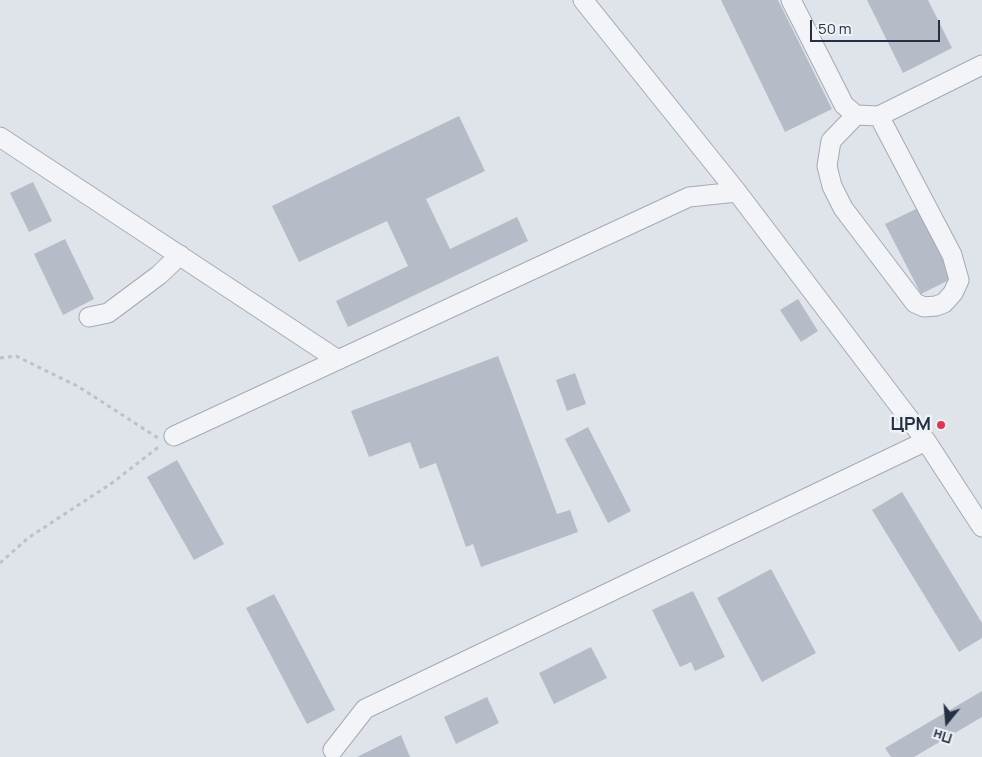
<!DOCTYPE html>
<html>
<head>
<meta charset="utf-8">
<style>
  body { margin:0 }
  #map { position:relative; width:982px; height:757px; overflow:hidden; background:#dfe3ea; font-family:Manrope,sans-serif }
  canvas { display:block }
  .north { position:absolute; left:922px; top:697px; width:50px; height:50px; -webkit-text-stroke:4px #eef2f7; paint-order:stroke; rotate:197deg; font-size:14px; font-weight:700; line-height:20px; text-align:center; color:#263043 }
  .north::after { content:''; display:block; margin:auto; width:18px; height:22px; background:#263043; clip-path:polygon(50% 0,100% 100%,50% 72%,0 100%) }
  .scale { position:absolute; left:810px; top:20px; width:130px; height:22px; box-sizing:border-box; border:2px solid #263043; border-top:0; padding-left:6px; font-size:15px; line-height:18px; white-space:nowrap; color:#263043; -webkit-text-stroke:4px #eef2f7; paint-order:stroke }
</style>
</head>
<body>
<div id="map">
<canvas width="982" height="757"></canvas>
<div class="north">Пн</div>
<div class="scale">50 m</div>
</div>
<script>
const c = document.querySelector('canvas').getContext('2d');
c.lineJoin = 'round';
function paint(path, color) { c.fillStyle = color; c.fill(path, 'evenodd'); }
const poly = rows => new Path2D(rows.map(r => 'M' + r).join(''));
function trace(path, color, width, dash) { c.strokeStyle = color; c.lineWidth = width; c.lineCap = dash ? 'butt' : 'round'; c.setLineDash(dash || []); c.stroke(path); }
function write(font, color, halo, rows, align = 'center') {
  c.font = font + ' Manrope,sans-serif'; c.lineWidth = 5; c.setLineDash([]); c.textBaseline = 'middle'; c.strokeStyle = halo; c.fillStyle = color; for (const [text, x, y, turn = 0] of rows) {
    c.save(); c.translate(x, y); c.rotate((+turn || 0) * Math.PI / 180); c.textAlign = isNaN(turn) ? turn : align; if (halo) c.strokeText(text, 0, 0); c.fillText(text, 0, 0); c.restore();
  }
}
paint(poly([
  [721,0,778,0,832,109,785,132],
  [867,0,928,0,952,48,903,73],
  [459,116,485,171,426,199,450,249,517,217,528,241,348,327,336,301,408,266,387,221,299,262,272,206],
  [33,182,52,221,29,232,10,193],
  [918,208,953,278,921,294,885,224],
  [65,239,94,299,63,315,34,254],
  [798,299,818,331,801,342,780,310],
  [498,356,557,514,570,510,578,532,481,567,473,544,466,547,436,463,420,469,410,442,369,457,351,411],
  [575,373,586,404,567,411,556,380],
  [588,427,631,511,608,523,565,439],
  [177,460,224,544,194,560,147,477],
  [902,492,982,623,982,638,959,652,872,510],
  [771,569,816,653,762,682,717,598],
  [693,591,725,657,695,671,691,662,680,667,652,610],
  [274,594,335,710,307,724,246,608],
  [591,647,607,678,554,704,539,673],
  [982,691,982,717,914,757,891,757,885,748],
  [487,697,499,723,456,744,444,717],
  [401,735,410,757,357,757]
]), '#b5bcc8');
const minor = poly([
  [583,0,737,192,926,441,982,527],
  [791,0,844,105,856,115,879,116,982,65],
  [856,115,831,141,827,166,832,186,843,208,915,303,924,307,936,306,944,303,953,293,959,280,952,255,879,116],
  [0,137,338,360],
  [89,317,108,313,159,275,180,255],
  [174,436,689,197,737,192],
  [333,750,365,709,926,441]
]);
trace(minor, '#a4aab5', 21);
trace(poly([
  [0,358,16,356,79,387,158,438],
  [0,563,28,538,112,483,161,445]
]), '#bdc1c9', 3, [4, 4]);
trace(minor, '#f2f4f8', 19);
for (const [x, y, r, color] of [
  [941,425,5,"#dd364e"]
]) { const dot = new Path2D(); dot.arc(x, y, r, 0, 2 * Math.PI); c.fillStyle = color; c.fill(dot); trace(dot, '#eef2f7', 2); }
write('bold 18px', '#263043', '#eef2f7', [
  ["ЦРМ",931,425]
], 'right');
</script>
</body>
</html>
